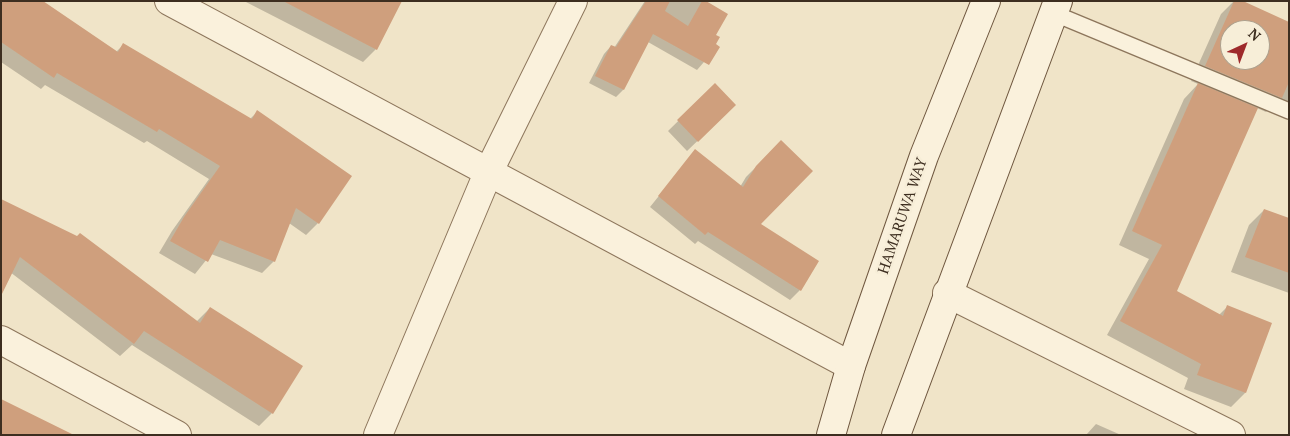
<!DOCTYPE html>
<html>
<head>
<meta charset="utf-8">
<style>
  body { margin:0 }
  #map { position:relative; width:1290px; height:436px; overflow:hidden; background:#f0e4c8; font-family:"PT Serif",serif }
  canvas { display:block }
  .frame { position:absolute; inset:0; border:2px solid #3d2e20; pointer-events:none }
  .north { position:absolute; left:1220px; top:20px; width:50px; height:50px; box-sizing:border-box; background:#f7eed8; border:1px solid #ada18e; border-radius:50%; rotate:43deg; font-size:14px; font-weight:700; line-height:20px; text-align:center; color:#3d2e20 }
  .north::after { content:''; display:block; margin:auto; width:18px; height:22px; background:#9e2a2b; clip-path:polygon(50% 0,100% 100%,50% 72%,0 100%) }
</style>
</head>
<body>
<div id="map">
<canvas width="1290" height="436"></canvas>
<div class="frame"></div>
<div class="north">N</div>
</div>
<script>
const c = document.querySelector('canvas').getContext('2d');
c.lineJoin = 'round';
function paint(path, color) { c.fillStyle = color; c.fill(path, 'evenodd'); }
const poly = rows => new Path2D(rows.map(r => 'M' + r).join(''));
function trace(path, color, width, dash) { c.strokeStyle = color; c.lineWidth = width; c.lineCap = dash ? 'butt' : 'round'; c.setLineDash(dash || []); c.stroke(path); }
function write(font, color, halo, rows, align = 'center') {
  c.font = font + ' "PT Serif",serif'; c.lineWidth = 5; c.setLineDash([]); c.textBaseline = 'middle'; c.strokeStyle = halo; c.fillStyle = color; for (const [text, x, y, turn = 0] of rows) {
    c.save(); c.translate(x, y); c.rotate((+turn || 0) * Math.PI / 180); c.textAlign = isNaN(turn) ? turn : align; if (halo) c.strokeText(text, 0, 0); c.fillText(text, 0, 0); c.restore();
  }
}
paint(poly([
  [1,1,116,52,123,45,250,119,257,112,318,223,306,235,289,223,274,261,262,273,211,254,195,274,159,253,172,231,209,179,147,141,144,143,45,85,41,89,1,62],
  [244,1,401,1,376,49,363,62],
  [645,1,703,1,704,62,697,70,648,42,623,90,616,97,589,83,604,54,611,46,614,48],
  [1234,1,1240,1,1289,23,1289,111,1273,104,1266,112,1257,108,1175,292,1219,315,1227,307,1271,324,1245,393,1231,407,1184,389,1188,378,1107,335,1149,259,1119,245,1184,99,1198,84,1191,81,1221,14],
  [1230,30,1260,30,1260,60,1230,60],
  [715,85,735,105,687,151,668,131],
  [781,142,759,224,800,290,790,300,698,241,695,244,650,207,695,151,740,187,746,177],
  [1,200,196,322,210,308,272,413,259,426,132,345,120,356,10,272],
  [1264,210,1289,219,1289,293,1231,272,1249,225],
  [1096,424,1121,435,1086,435]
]), '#0003');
paint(poly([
  [1,1,43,1,118,52,123,43,252,119,257,110,352,176,319,224,296,208,275,262,220,240,208,262,170,241,184,217,220,166,159,129,157,132,57,73,54,78,1,42],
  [283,1,402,1,377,50],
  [646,1,670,1,665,11,688,26,702,1,706,1,728,14,716,35,720,37,716,44,720,47,709,65,653,34,624,90,595,76,611,45,616,47],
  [1234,1,1243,1,1289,22,1289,82,1282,98,1205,66],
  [1230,30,1260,30,1260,60,1230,60],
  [715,83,736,105,698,142,677,120],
  [1198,83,1258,108,1177,291,1223,316,1227,305,1272,323,1246,393,1197,375,1201,364,1120,321,1162,245,1132,231],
  [781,140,813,171,761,224,819,261,801,291,708,232,705,235,658,196,695,149,743,187,756,166],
  [1,199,77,236,80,233,200,323,210,307,303,366,273,414,144,331,134,344,20,257,1,296],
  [1264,209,1289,218,1289,273,1245,257],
  [1,399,74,435,1,435]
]), '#cf9f7d');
const service = poly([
  [1053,13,1289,111]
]);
const minor = poly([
  [169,1,851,366],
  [947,293,1231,435],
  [1,340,177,435],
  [378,435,488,173,573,1]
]);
const secondary = poly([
  [831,435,851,366,924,156,986,1],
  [896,435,1058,1]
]);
trace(service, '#8d765c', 18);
trace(minor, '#8d765c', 30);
trace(secondary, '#6f573f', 30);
trace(service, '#faf1dc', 15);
trace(minor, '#faf1dc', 28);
trace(secondary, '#faf1dc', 28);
write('15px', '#3d2e20', '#f7eed8', [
  ["HAMARUWA WAY",903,216,-71]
]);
</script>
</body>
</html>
